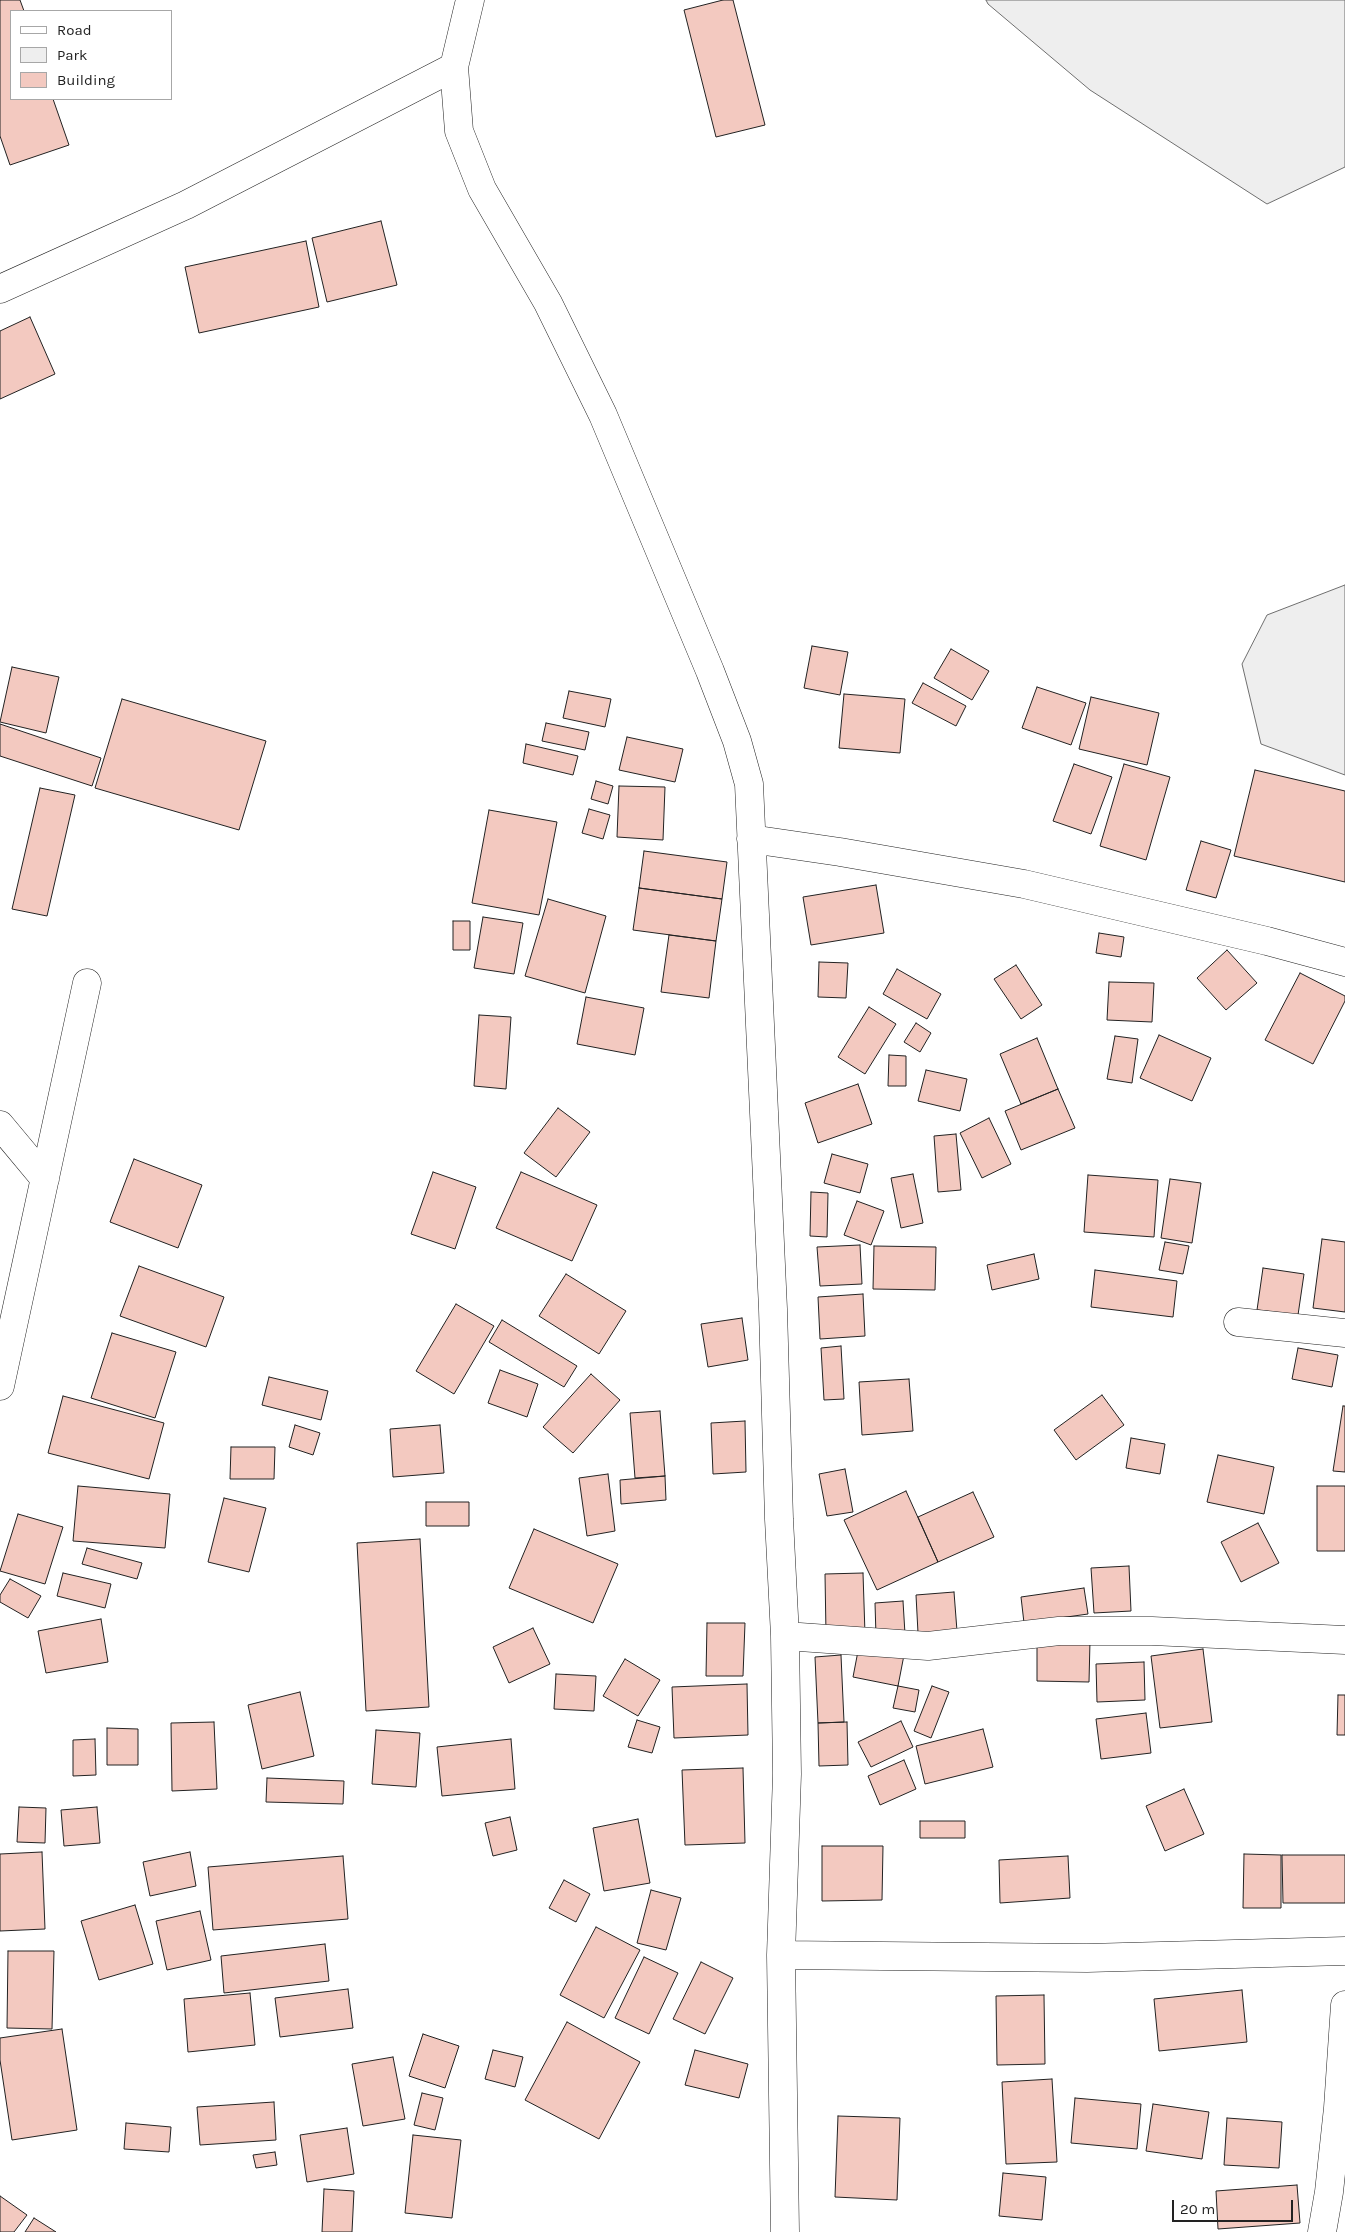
<!DOCTYPE html>
<html>
<head>
<meta charset="utf-8">
<style>
  body { margin:0 }
  #map { position:relative; width:1345px; height:2232px; overflow:hidden; background:#fff; font-family:Karla,sans-serif }
  canvas { display:block }
  .legend { position:absolute; left:10px; top:10px; width:162px; height:90px; box-sizing:border-box; background:#fff; border:1px solid #a7a7a7; margin:0; padding:6px 9px; list-style:none; font-size:15px; color:#222 }
  .legend li { display:flex; align-items:center; gap:10px; height:25px }
  .legend b { width:25px; border:1px solid #a7a7a7 }
  .scale { position:absolute; left:1172px; top:2200px; width:121px; height:22px; box-sizing:border-box; border:2px solid #222; border-top:0; padding-left:6px; font-size:15px; line-height:18px; white-space:nowrap; color:#222; -webkit-text-stroke:4px #fff; paint-order:stroke }
</style>
</head>
<body>
<div id="map">
<canvas width="1345" height="2232"></canvas>
<ul class="legend">
<li><b style="height:6px;background:#fff"></b>Road</li>
<li><b style="height:14px;background:#eee"></b>Park</li>
<li><b style="height:14px;background:#f3c9c0"></b>Building</li>
</ul>
<div class="scale">20 m</div>
</div>
<script>
const c = document.querySelector('canvas').getContext('2d');
c.lineJoin = 'round';
function paint(path, color) { c.fillStyle = color; c.fill(path, 'evenodd'); }
const poly = rows => new Path2D(rows.map(r => 'M' + r).join(''));
function trace(path, color, width, dash) { c.strokeStyle = color; c.lineWidth = width; c.lineCap = dash ? 'butt' : 'round'; c.setLineDash(dash || []); c.stroke(path); }
const green = poly([
  [986,0,1345,0,1345,167,1267,204,1090,90,988,4,986,0],
  [1345,585,1345,775,1261,744,1242,664,1267,615,1345,585]
]);
paint(green, '#eee');
trace(green, '#6f6f6f', 1);
const building = poly([
  [0,0,20,0,24,11,11,11,11,99,53,99,69,145,10,165,0,136,0,0],
  [723,0,733,0,765,125,716,137,684,10,723,0],
  [381,221,397,285,327,302,312,238,381,221],
  [306,241,319,307,199,333,185,267,306,241],
  [30,317,55,374,0,399,0,331,30,317],
  [812,646,848,652,840,695,804,688,812,646],
  [951,649,989,671,972,700,934,678,951,649],
  [12,667,59,677,46,733,0,722,12,667],
  [923,683,966,706,956,726,912,703,923,683],
  [1037,687,1086,703,1071,745,1022,728,1037,687],
  [569,691,611,699,605,727,563,718,569,691],
  [844,694,905,699,900,753,839,748,844,694],
  [1091,697,1159,713,1147,765,1079,749,1091,697],
  [122,699,266,741,239,830,95,788,122,699],
  [546,723,589,732,585,750,542,741,546,723],
  [0,724,101,758,92,786,0,756,0,724],
  [627,737,683,749,675,782,619,770,627,737],
  [526,744,578,756,573,775,523,763,526,744],
  [1074,764,1112,777,1091,834,1053,821,1074,764],
  [1124,764,1170,777,1146,860,1100,846,1124,764],
  [1255,770,1345,791,1345,882,1234,856,1255,770],
  [596,781,613,786,608,804,591,799,596,781],
  [619,786,665,787,663,840,617,837,619,786],
  [40,788,75,795,47,916,12,909,40,788],
  [589,809,610,815,603,839,582,833,589,809],
  [489,810,557,822,539,915,472,903,489,810],
  [1201,841,1231,850,1216,898,1186,890,1201,841],
  [644,851,727,862,722,899,639,888,644,851],
  [876,885,884,933,811,945,803,897,876,885],
  [639,888,722,899,716,941,633,930,639,888],
  [548,899,606,916,585,993,525,976,548,899],
  [483,917,523,923,514,974,474,968,483,917],
  [453,921,470,921,470,950,453,950,453,921],
  [1099,933,1124,937,1121,957,1096,953,1099,933],
  [669,935,716,941,709,998,661,992,669,935],
  [1227,950,1257,983,1226,1010,1197,978,1227,950],
  [819,962,848,963,846,998,818,997,819,962],
  [1016,965,1042,1005,1021,1019,994,979,1016,965],
  [897,969,941,994,927,1019,883,994,897,969],
  [1300,973,1345,996,1345,1001,1313,1064,1265,1040,1300,973],
  [1109,982,1154,983,1152,1022,1107,1020,1109,982],
  [586,997,644,1008,635,1055,577,1044,586,997],
  [869,1007,896,1024,865,1074,838,1057,869,1007],
  [479,1015,511,1017,506,1089,474,1086,479,1015],
  [916,1023,931,1033,920,1052,904,1042,916,1023],
  [1159,1035,1211,1058,1192,1101,1140,1078,1159,1035],
  [1115,1036,1138,1039,1132,1083,1107,1079,1115,1036],
  [1037,1038,1058,1089,1021,1104,1000,1054,1037,1038],
  [889,1055,906,1056,906,1086,888,1086,889,1055],
  [926,1070,967,1079,960,1111,918,1101,926,1070],
  [858,1084,872,1124,818,1143,805,1103,858,1084],
  [1058,1089,1075,1128,1021,1150,1005,1111,1058,1089],
  [558,1108,590,1132,556,1177,524,1153,558,1108],
  [989,1118,1011,1164,982,1178,960,1133,989,1118],
  [956,1134,961,1190,938,1192,934,1136,956,1134],
  [832,1154,868,1164,860,1193,824,1183,832,1154],
  [134,1159,202,1185,178,1248,110,1222,134,1159],
  [433,1172,476,1187,455,1249,411,1234,433,1172],
  [521,1172,597,1205,572,1261,496,1228,521,1172],
  [913,1174,923,1223,901,1228,891,1178,913,1174],
  [1088,1175,1158,1180,1154,1237,1084,1232,1088,1175],
  [1170,1179,1201,1183,1192,1243,1161,1238,1170,1179],
  [811,1192,828,1193,827,1237,810,1236,811,1192],
  [857,1201,884,1211,871,1245,844,1235,857,1201],
  [1322,1239,1345,1242,1345,1312,1313,1308,1322,1239],
  [1165,1242,1189,1246,1183,1274,1159,1270,1165,1242],
  [860,1245,862,1284,820,1286,817,1247,860,1245],
  [874,1246,936,1247,935,1290,873,1289,874,1246],
  [1034,1254,1039,1279,992,1290,987,1265,1034,1254],
  [139,1266,224,1297,206,1347,120,1316,139,1266],
  [1263,1268,1304,1274,1298,1315,1257,1310,1263,1268],
  [1095,1270,1177,1281,1173,1317,1091,1307,1095,1270],
  [566,1274,626,1311,599,1354,539,1316,566,1274],
  [863,1294,865,1336,820,1339,818,1297,863,1294],
  [456,1304,494,1326,454,1394,416,1371,456,1304],
  [742,1318,748,1360,708,1367,701,1324,742,1318],
  [502,1320,577,1366,564,1387,489,1342,502,1320],
  [112,1333,176,1352,155,1418,91,1398,112,1333],
  [841,1346,844,1399,824,1400,821,1348,841,1346],
  [1298,1348,1338,1355,1332,1387,1292,1379,1298,1348],
  [500,1370,538,1384,527,1417,488,1403,500,1370],
  [591,1374,620,1400,573,1453,543,1427,591,1374],
  [269,1377,328,1391,321,1420,262,1405,269,1377],
  [909,1379,913,1431,862,1435,859,1382,909,1379],
  [1102,1395,1124,1425,1076,1460,1054,1430,1102,1395],
  [63,1396,164,1423,149,1479,48,1453,63,1396],
  [1343,1406,1345,1406,1345,1472,1333,1471,1343,1406],
  [660,1411,665,1476,635,1478,630,1413,660,1411],
  [745,1421,746,1472,713,1474,711,1423,745,1421],
  [295,1425,320,1433,313,1455,289,1447,295,1425],
  [440,1425,444,1473,393,1477,390,1429,440,1425],
  [1131,1438,1165,1444,1160,1474,1126,1468,1131,1438],
  [231,1447,275,1447,274,1479,230,1479,231,1447],
  [1218,1455,1274,1467,1264,1514,1207,1502,1218,1455],
  [845,1469,853,1512,827,1516,819,1474,845,1469],
  [608,1474,615,1531,587,1536,579,1478,608,1474],
  [665,1476,666,1500,621,1504,620,1480,665,1476],
  [78,1486,170,1494,165,1548,73,1541,78,1486],
  [1317,1486,1345,1486,1345,1551,1317,1551,1317,1486],
  [906,1491,938,1562,877,1590,844,1520,906,1491],
  [973,1492,994,1537,938,1562,918,1517,973,1492],
  [224,1498,266,1508,249,1572,208,1562,224,1498],
  [426,1502,469,1502,469,1526,426,1526,426,1502],
  [18,1514,63,1527,45,1584,0,1571,18,1514],
  [1258,1523,1279,1563,1241,1582,1221,1542,1258,1523],
  [534,1529,618,1564,593,1623,509,1588,534,1529],
  [420,1539,429,1707,366,1711,357,1543,420,1539],
  [87,1548,142,1563,137,1579,82,1564,87,1548],
  [1129,1566,1131,1611,1094,1613,1091,1568,1129,1566],
  [63,1573,111,1584,105,1608,57,1596,63,1573],
  [863,1573,865,1634,826,1634,825,1574,863,1573],
  [10,1579,41,1596,28,1618,0,1602,0,1595,10,1579],
  [1084,1588,1088,1614,1024,1623,1021,1597,1084,1588],
  [954,1592,957,1631,918,1633,916,1595,954,1592],
  [903,1601,905,1634,876,1636,875,1603,903,1601],
  [101,1619,108,1662,46,1673,38,1631,101,1619],
  [707,1623,745,1623,743,1676,706,1676,707,1623],
  [533,1628,550,1664,509,1683,493,1647,533,1628],
  [1037,1640,1090,1641,1089,1682,1037,1681,1037,1640],
  [859,1646,904,1655,898,1686,853,1677,859,1646],
  [1203,1649,1212,1722,1160,1728,1151,1656,1203,1649],
  [841,1655,844,1722,818,1723,815,1657,841,1655],
  [625,1659,660,1680,638,1716,603,1696,625,1659],
  [1144,1662,1145,1700,1097,1702,1096,1664,1144,1662],
  [556,1674,596,1676,594,1711,554,1709,556,1674],
  [747,1684,748,1735,674,1738,672,1687,747,1684],
  [898,1686,919,1690,915,1712,893,1708,898,1686],
  [932,1686,949,1692,931,1738,914,1731,932,1686],
  [300,1692,314,1756,262,1769,248,1705,300,1692],
  [1338,1695,1345,1695,1345,1735,1337,1735,1338,1695],
  [1146,1713,1151,1753,1101,1759,1096,1719,1146,1713],
  [637,1720,660,1727,652,1753,628,1747,637,1720],
  [901,1721,913,1747,871,1767,858,1742,901,1721],
  [214,1722,217,1789,172,1791,171,1723,214,1722],
  [847,1722,848,1765,819,1766,818,1723,847,1722],
  [107,1728,138,1729,138,1765,107,1765,107,1728],
  [983,1729,993,1767,925,1784,916,1746,983,1729],
  [376,1730,420,1733,416,1787,372,1784,376,1730],
  [95,1739,96,1775,73,1776,73,1740,95,1739],
  [511,1739,515,1789,442,1796,437,1747,511,1739],
  [904,1760,916,1789,880,1805,868,1776,904,1760],
  [743,1768,745,1843,685,1845,682,1770,743,1768],
  [267,1778,344,1781,343,1804,266,1802,267,1778],
  [1184,1789,1204,1834,1165,1851,1146,1806,1184,1789],
  [19,1807,46,1808,45,1843,17,1842,19,1807],
  [97,1807,100,1843,64,1846,61,1810,97,1807],
  [510,1817,517,1850,493,1856,485,1823,510,1817],
  [638,1819,650,1883,604,1891,593,1828,638,1819],
  [920,1821,965,1821,965,1838,920,1838,920,1821],
  [822,1846,883,1846,882,1900,822,1901,822,1846],
  [42,1852,45,1929,0,1931,0,1854,42,1852],
  [190,1852,196,1886,150,1896,143,1862,190,1852],
  [1244,1854,1281,1855,1281,1908,1243,1908,1244,1854],
  [1282,1855,1345,1855,1345,1903,1283,1903,1282,1855],
  [343,1856,348,1919,213,1930,208,1867,343,1856],
  [1068,1856,1070,1898,1000,1903,999,1860,1068,1856],
  [564,1880,590,1894,576,1922,549,1908,564,1880],
  [651,1890,681,1898,666,1950,637,1943,651,1890],
  [135,1905,153,1964,99,1980,81,1921,135,1905],
  [200,1911,211,1960,167,1970,156,1921,200,1911],
  [596,1927,640,1950,604,2018,560,1995,596,1927],
  [325,1944,329,1981,224,1993,221,1956,325,1944],
  [8,1951,54,1951,52,2029,7,2028,8,1951],
  [644,1957,678,1973,649,2034,615,2018,644,1957],
  [701,1962,733,1978,705,2034,673,2019,701,1962],
  [348,1989,353,2028,280,2037,275,1998,348,1989],
  [1242,1990,1247,2042,1159,2051,1154,1999,1242,1990],
  [250,1993,255,2045,188,2052,184,1999,250,1993],
  [1044,1995,1045,2064,997,2065,996,1996,1044,1995],
  [567,2022,640,2062,599,2139,525,2100,567,2022],
  [62,2029,77,2130,12,2140,0,2060,0,2038,62,2029],
  [423,2034,459,2046,445,2088,409,2076,423,2034],
  [493,2050,523,2057,515,2087,485,2079,493,2050],
  [695,2050,748,2064,739,2098,685,2085,695,2050],
  [393,2057,405,2119,363,2126,352,2064,393,2057],
  [1052,2079,1057,2162,1006,2164,1002,2082,1052,2079],
  [422,2093,443,2098,435,2130,414,2125,422,2093],
  [1075,2098,1141,2104,1137,2149,1071,2143,1075,2098],
  [274,2102,276,2140,200,2145,197,2107,274,2102],
  [1153,2104,1209,2112,1202,2159,1146,2151,1153,2104],
  [838,2116,900,2118,897,2200,835,2197,838,2116],
  [1227,2118,1282,2122,1279,2168,1224,2165,1227,2118],
  [126,2123,171,2127,169,2152,124,2149,126,2123],
  [347,2128,354,2174,307,2182,300,2135,347,2128],
  [413,2135,461,2140,452,2218,405,2213,413,2135],
  [275,2152,277,2165,256,2168,253,2155,275,2152],
  [1003,2173,1046,2177,1042,2220,999,2216,1003,2173],
  [1297,2185,1300,2223,1218,2229,1216,2191,1297,2185],
  [324,2189,354,2191,352,2232,322,2232,324,2189],
  [0,2196,27,2215,14,2232,0,2232,0,2196],
  [34,2218,56,2232,25,2232,34,2218]
]);
paint(building, '#f3c9c0');
trace(building, '#222', 1);
const minor = poly([
  [470,0,454,67,459,131,482,189,548,303,603,415,710,671,737,741,749,784,773,1309,779,1519,785,1636,787,1774,781,1955,785,2232],
  [0,289,186,205,454,67],
  [751,839,840,852,1024,884,1267,941,1345,962],
  [0,1125,45,1179],
  [1238,1322,1345,1333],
  [0,1386,87,983],
  [785,1636,928,1646,1059,1631,1152,1631,1345,1640],
  [781,1955,1087,1958,1345,1951],
  [1322,2232,1329,2192,1338,2108,1345,2005]
]);
trace(minor, '#222', 29);
trace(minor, '#fff', 28);
</script>
</body>
</html>
